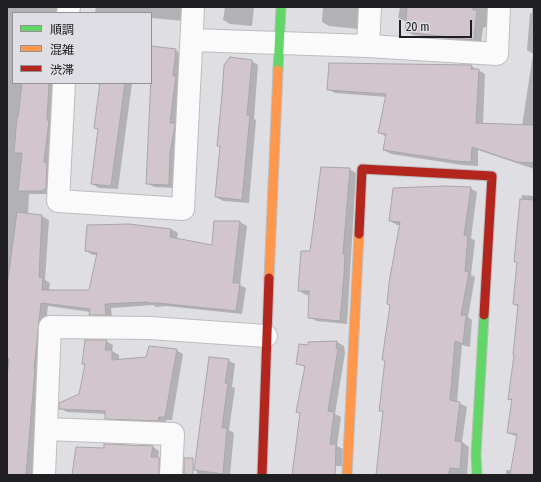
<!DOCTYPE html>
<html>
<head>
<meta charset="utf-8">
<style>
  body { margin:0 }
  #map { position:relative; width:541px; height:482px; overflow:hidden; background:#dfdfe3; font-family:"Fira Sans Condensed","Noto Sans JP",sans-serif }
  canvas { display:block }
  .frame { position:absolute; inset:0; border:8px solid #202022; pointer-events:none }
  .legend { position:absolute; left:12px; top:12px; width:140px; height:72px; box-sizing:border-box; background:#dedee4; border:1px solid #929296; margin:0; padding:5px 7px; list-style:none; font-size:12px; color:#202022 }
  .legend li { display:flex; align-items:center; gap:8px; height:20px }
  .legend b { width:20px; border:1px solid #929296 }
  .scale { position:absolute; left:399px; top:20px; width:73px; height:18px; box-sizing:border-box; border:2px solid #202022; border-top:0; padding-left:5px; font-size:12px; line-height:14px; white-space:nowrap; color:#202022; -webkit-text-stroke:3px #dedee4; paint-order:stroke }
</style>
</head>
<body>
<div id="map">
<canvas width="541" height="482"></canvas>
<div class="frame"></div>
<ul class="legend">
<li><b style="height:5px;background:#63d668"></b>順調</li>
<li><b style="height:5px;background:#ff974d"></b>混雑</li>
<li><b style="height:5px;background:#b3261e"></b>渋滞</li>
</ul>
<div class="scale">20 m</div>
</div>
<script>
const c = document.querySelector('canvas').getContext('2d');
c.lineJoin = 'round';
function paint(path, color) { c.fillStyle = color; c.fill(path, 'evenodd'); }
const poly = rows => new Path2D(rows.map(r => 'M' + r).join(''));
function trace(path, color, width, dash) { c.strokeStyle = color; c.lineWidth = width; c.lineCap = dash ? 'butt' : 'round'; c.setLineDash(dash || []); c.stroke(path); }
paint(poly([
  [7,7,64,7,63,13,13,13,13,83,56,83,51,194,29,194,28,215,42,216,49,220,45,280,50,283,49,291,90,291,97,255,93,255,86,251,171,229,178,233,177,239,213,247,215,222,240,222,247,226,240,285,246,288,242,314,166,306,156,307,153,305,111,308,112,318,97,318,90,314,90,312,48,306,40,373,38,475,7,475],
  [96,7,186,7,185,21,151,18,151,13,95,13],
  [225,7,254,7,252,26,230,24,223,20],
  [323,7,362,7,359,29,329,26,322,22],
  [400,7,491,7,489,26,483,28,481,43,413,35,406,31,407,22,398,18],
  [532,7,534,7,534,169,478,150,478,166,462,165,391,154,384,150,386,137,379,132,387,97,335,93,328,89,471,66,485,74,483,124,522,126,533,54,527,50,530,13,532,13],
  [151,47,175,50,182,54,175,188,154,187,147,183,152,80],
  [252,61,258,65,254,119,256,120,249,203,223,201,216,197,221,147,218,145],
  [96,83,132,83,118,189,99,188,92,184,99,130,95,128,101,86],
  [349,169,356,173,347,324,316,321,310,317,310,295,306,295,299,291,311,253],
  [470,188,477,192,471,238,475,241,471,275,475,277,468,317,472,320,470,347,462,345,457,402,467,407,462,442,469,447,467,475,377,475,384,412,381,410,401,225,397,225,390,221],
  [522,195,534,196,534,475,506,475,506,470,512,470,518,437,508,433,512,401,509,399,515,355,519,307,514,304,518,263,515,261],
  [106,341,113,345,112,351,119,355,119,360,147,358,176,350,183,354,172,420,166,420,165,424,113,422,106,418,106,414,67,412,60,408,80,394,85,365,83,364],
  [337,342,344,346,345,353,335,414,341,417,337,446,343,449,342,466,332,466,333,475,293,475,301,414,297,412,306,368,298,363,309,346,309,343],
  [228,360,235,364,232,387,235,388,229,430,234,433,230,475,197,475,196,463],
  [153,447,159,451,158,458,165,462,163,475,73,475,105,449]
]), '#0003');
const building = poly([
  [407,7,473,7,473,10,477,10,474,40,405,32,407,7],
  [151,46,176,49,173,76,176,76,170,123,175,123,175,126,170,152,169,185,146,184,151,77,151,46],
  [230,57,252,60,247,115,250,115,242,200,215,197,220,146,217,146,222,95,224,65,230,57],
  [329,63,472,65,471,69,479,69,476,123,534,125,534,163,517,162,472,147,471,162,455,161,383,150,386,134,378,133,386,94,327,90,329,63],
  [22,83,49,83,47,120,49,121,44,162,47,163,46,186,46,189,44,189,44,191,18,191,22,153,14,153,17,117,18,117,22,83],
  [100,83,125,83,111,186,91,184,98,129,94,128,100,83],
  [321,167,350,168,343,254,345,254,344,275,340,321,308,318,309,291,298,291,301,251,310,251,321,167],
  [445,186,471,187,464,235,468,236,465,271,469,272,461,315,466,315,463,344,455,341,450,400,460,402,455,441,462,442,460,469,450,468,448,475,376,475,383,411,379,411,385,360,382,360,390,305,387,304,389,283,400,222,389,221,393,188,445,186],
  [520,199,534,200,534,475,510,475,517,434,507,433,512,399,508,400,514,355,513,355,518,305,513,304,517,262,514,262,520,199],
  [17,212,42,215,39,277,43,278,42,290,89,290,97,253,85,251,87,225,129,224,171,229,170,237,212,245,214,221,240,221,233,283,240,283,236,311,158,303,148,303,148,302,105,304,106,315,89,315,90,309,41,303,34,369,35,369,26,475,7,475,7,377,9,359,7,358,7,286,17,212],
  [85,340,107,340,105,350,112,350,112,360,146,357,149,346,177,349,165,417,159,417,158,421,105,419,105,411,59,409,59,403,79,394,85,364,82,364,85,340],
  [337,341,336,348,338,349,328,411,334,412,330,444,336,444,335,475,292,475,300,413,296,412,305,366,296,364,299,344,308,345,308,342,337,341],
  [209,357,229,359,225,383,228,383,222,428,227,428,223,474,194,470,209,357],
  [104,444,153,446,151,457,159,457,159,475,72,475,76,447,104,448,104,444],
  [184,458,193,458,193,475,184,475,184,458]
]);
paint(building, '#d3c5cc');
trace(building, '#a7a6a8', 1);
const street = poly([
  [68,13,69,7],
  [192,40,368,46,497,54,499,7],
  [368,46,370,7],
  [64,83,58,201,183,209,193,7],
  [46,429,173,434,171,475],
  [44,475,50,327,150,328,266,336]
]);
const fast = poly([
  [278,70,281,7],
  [477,475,476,454,484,315]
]);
const slow = poly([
  [269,278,278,70],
  [347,475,359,234]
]);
const jam = poly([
  [359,234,362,169,492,176,484,315],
  [262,475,269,278]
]);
trace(street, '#bdbdc0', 24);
trace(fast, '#bdbdc0', 11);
trace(slow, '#bdbdc0', 11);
trace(jam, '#bdbdc0', 11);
trace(street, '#fafafb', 22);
trace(fast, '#63d668', 9);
trace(slow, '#ff974d', 9);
trace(jam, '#b3261e', 9);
</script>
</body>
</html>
